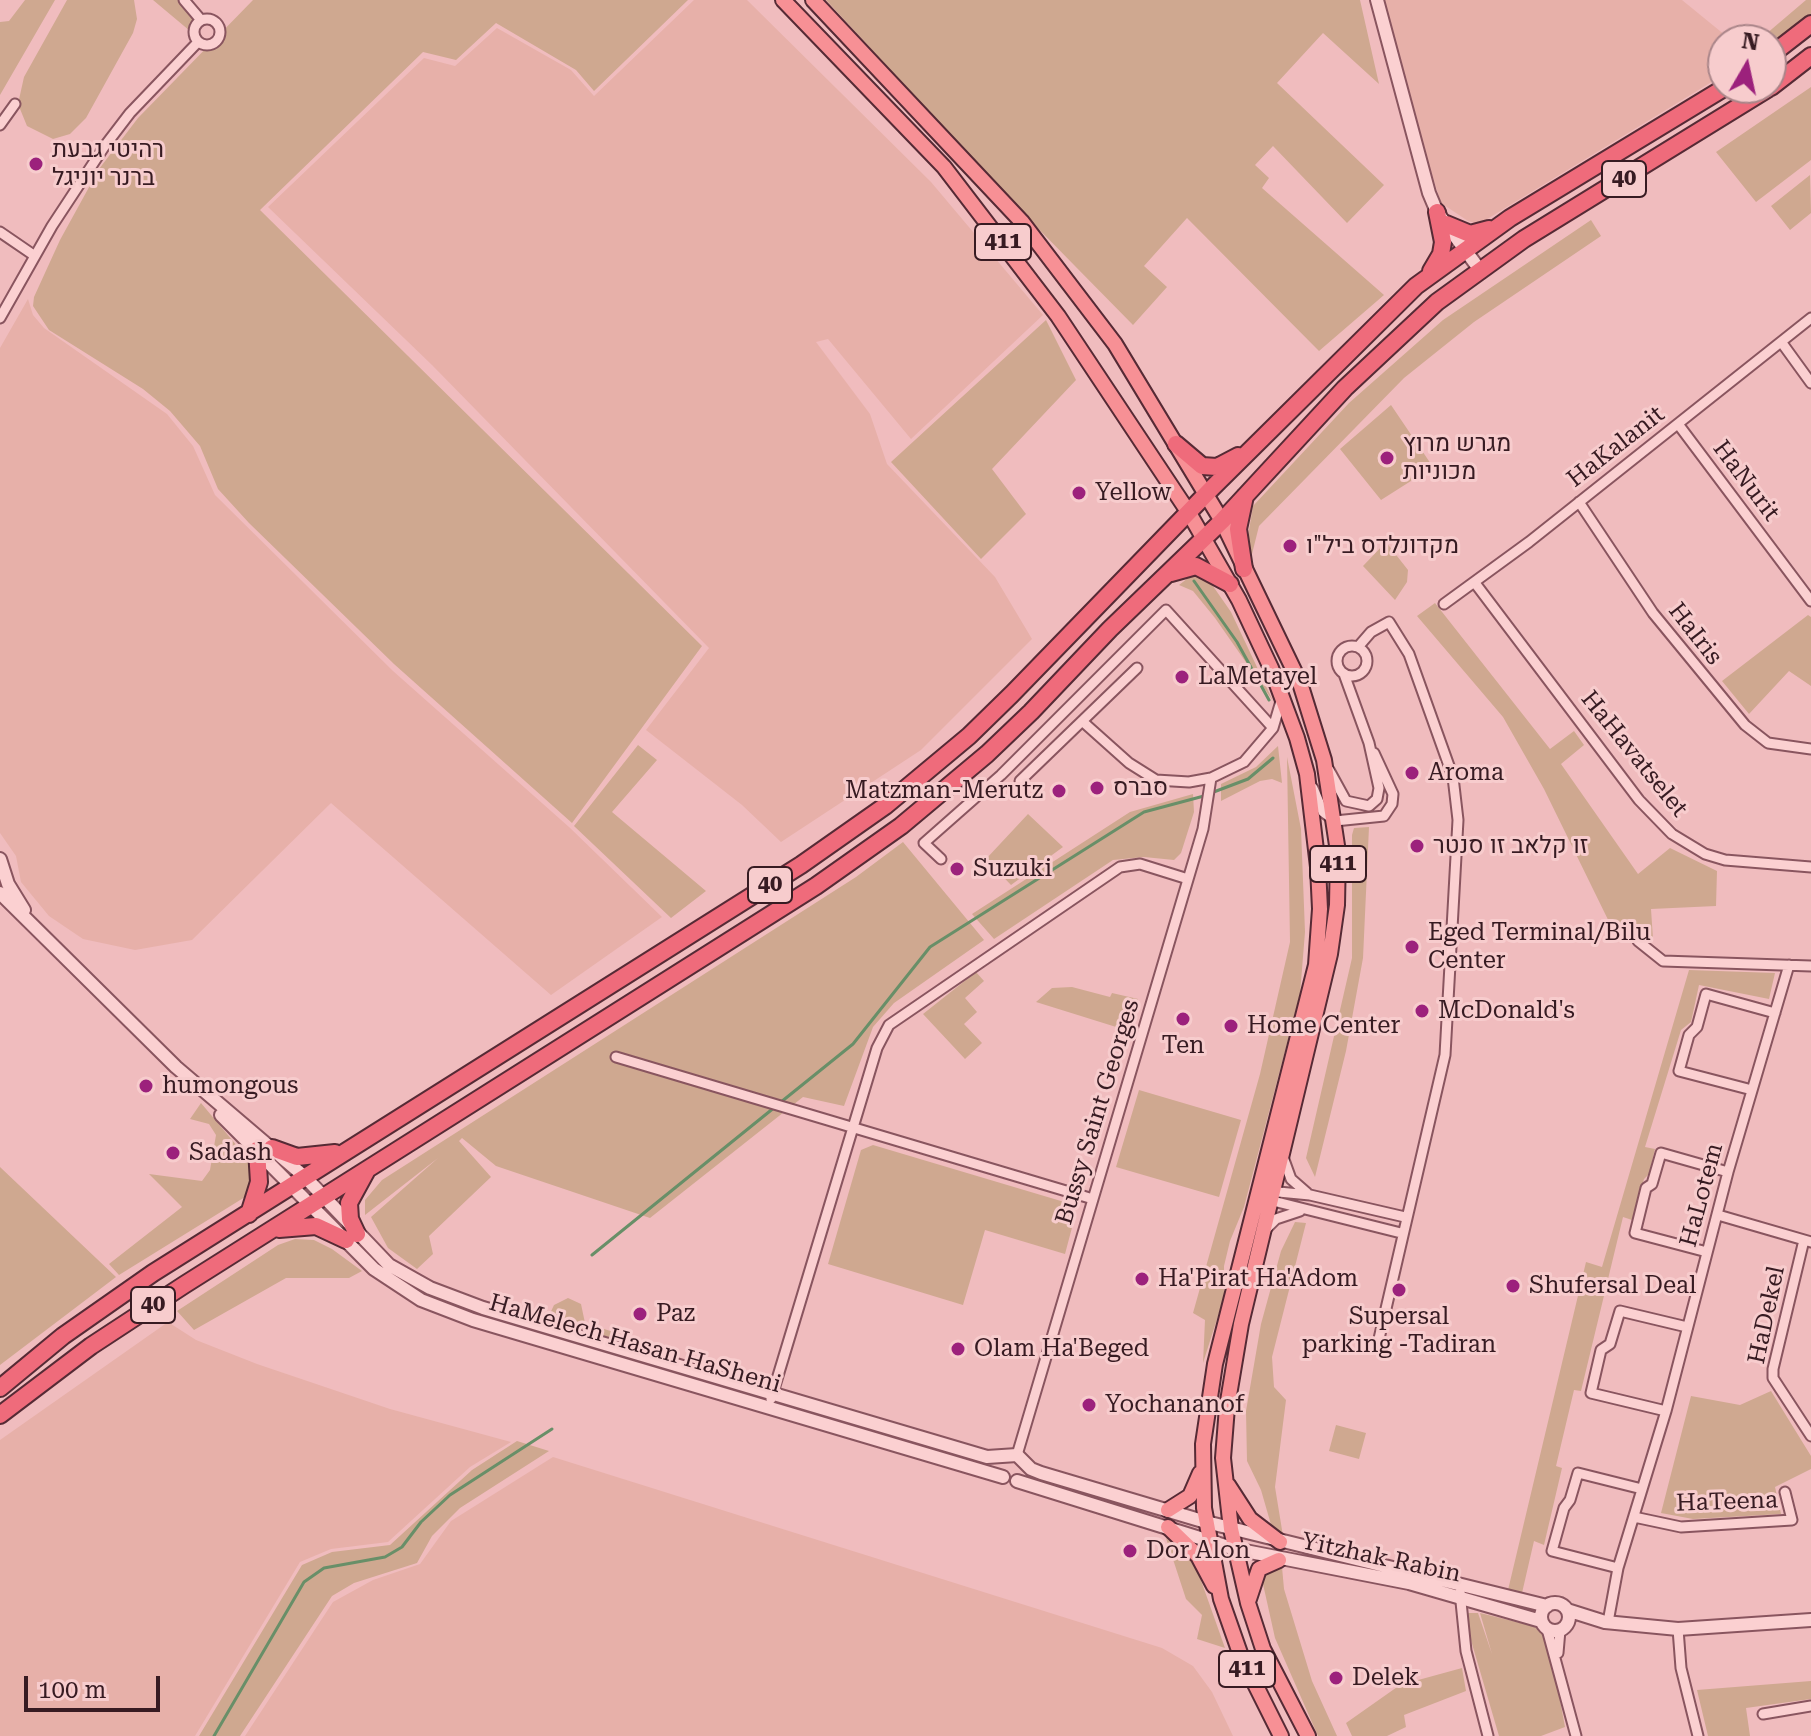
<!DOCTYPE html>
<html>
<head>
<meta charset="utf-8">
<style>
  body { margin:0 }
  #map { position:relative; width:1811px; height:1736px; overflow:hidden; background:#f0bcbe; font-family:"Roboto Serif",serif }
  canvas { display:block }
  .north { position:absolute; left:1707px; top:24px; width:80px; height:80px; box-sizing:border-box; background:#f7cccd; border:2px solid #aa8589; border-radius:50%; rotate:9deg; font-size:22px; font-weight:700; line-height:32px; text-align:center; color:#371b22 }
  .north::after { content:''; display:block; margin:auto; width:28px; height:36px; background:#9c217c; clip-path:polygon(50% 0,100% 100%,50% 72%,0 100%) }
  .scale { position:absolute; left:24px; top:1676px; width:136px; height:36px; box-sizing:border-box; border:4px solid #371b22; border-top:0; padding-left:10px; font-size:24px; line-height:28px; white-space:nowrap; color:#371b22; -webkit-text-stroke:6px #f7cccd; paint-order:stroke }
</style>
</head>
<body>
<div id="map">
<canvas width="1811" height="1736"></canvas>
<div class="north">N</div>
<div class="scale">100 m</div>
</div>
<script>
const c = document.querySelector('canvas').getContext('2d');
c.lineJoin = 'round';
function paint(path, color) { c.fillStyle = color; c.fill(path, 'evenodd'); }
const poly = rows => new Path2D(rows.map(r => 'M' + r).join(''));
function trace(path, color, width, dash) { c.strokeStyle = color; c.lineWidth = width; c.lineCap = dash ? 'butt' : 'round'; c.setLineDash(dash || []); c.stroke(path); }
function write(font, color, halo, rows, align = 'center') {
  c.font = font + ' "Roboto Serif",Heebo,serif'; c.lineWidth = 6; c.setLineDash([]); c.textBaseline = 'middle'; c.strokeStyle = halo; c.fillStyle = color; for (const [text, x, y, turn = 0] of rows) {
    c.save(); c.translate(x, y); c.rotate((+turn || 0) * Math.PI / 180); c.textAlign = isNaN(turn) ? turn : align; if (halo) c.strokeText(text, 0, 0); c.fillText(text, 0, 0); c.restore();
  }
}
paint(poly([
  [694,0,747,0,931,182,1043,315,911,439,828,339,816,342,870,414,887,464,995,577,1032,639,921,750,781,842,742,805,646,730,709,648,432,365,268,207,424,58,455,66,497,28,571,70,594,96],
  [1384,0,1682,0,1731,40,1723,40,1723,75,1479,224,1468,221,1441,203,1406,93],
  [28,299,33,315,44,328,167,414,193,446,215,495,393,671,569,827,662,917,551,995,331,803,192,940,135,950,83,939,49,916,21,882,16,856,0,833,0,348],
  [168,1322,196,1340,257,1364,390,1409,511,1442,470,1467,388,1542,331,1549,300,1562,195,1736,0,1736,0,1440],
  [553,1457,1162,1648,1193,1666,1212,1692,1233,1736,245,1736,333,1602,373,1580,420,1564,451,1521]
]), '#e7b0a9');
paint(poly([
  [25,0,55,0,0,95,0,22,9,21],
  [67,0,134,0,137,19,133,33,86,118,70,134,53,139,27,126,18,104,24,77],
  [153,0,179,0,196,20,190,31],
  [253,0,688,0,594,91,576,70,496,23,456,60,423,52,260,210,702,646,572,823,394,664,249,523,218,489,200,446,170,411,143,389,49,330,33,306,34,297,60,240,99,169,138,118],
  [826,0,1360,0,1379,84,1323,33,1277,83,1384,185,1347,223,1273,146,1255,165,1269,178,1262,188,1384,295,1319,351,1187,218,1144,266,1167,287,1133,325,1016,206],
  [1806,0,1811,0,1811,17,1771,44,1771,40,1759,40],
  [1811,87,1811,160,1756,202,1716,152],
  [1810,175,1811,213,1790,230,1771,206],
  [1591,220,1601,236,1474,322,1404,378,1259,526,1251,558,1247,542,1253,506,1349,403,1443,320],
  [1046,320,1076,380,992,469,1026,514,981,559,891,462],
  [1391,405,1433,467,1381,500,1340,449],
  [1386,542,1408,570,1407,582,1395,600,1363,566],
  [1192,575,1206,576,1231,612,1273,701,1215,618,1193,591,1179,585],
  [1435,603,1550,749,1574,731,1584,745,1561,764,1638,874,1670,848,1717,871,1716,906,1651,909,1653,939,1616,936,1544,789,1503,717,1417,616],
  [1808,615,1811,617,1811,686,1789,671,1749,714,1722,681],
  [638,745,657,760,612,812,706,891,671,918,574,826],
  [1278,746,1282,783,1272,779,1260,781,1221,801,1221,784,1256,767],
  [1287,757,1301,829,1305,932,1300,994,1244,1207,1230,1241,1224,1266,1224,1297,1203,1363,1205,1320,1193,1313,1260,1074,1290,942],
  [1193,794,1194,812,1181,853,1174,860,1144,857,1113,860,994,939,972,914,1130,812],
  [1028,814,1063,847,1011,885,986,859],
  [1369,827,1363,958,1346,1051,1315,1177,1306,1158,1352,958,1352,835,1354,828],
  [903,842,984,940,894,1003,873,1027,844,1106,803,1097,650,1218,496,1166,462,1138,459,1141,491,1177,429,1236,433,1254,417,1269,388,1248,371,1217,438,1158,365,1215,365,1200,382,1180,856,877],
  [1689,970,1775,973,1769,999,1699,985,1691,1022,1681,1030,1645,1147,1655,1149,1649,1174,1644,1179,1632,1220,1623,1217,1581,1391,1574,1390,1556,1466,1562,1468,1544,1545,1534,1541,1522,1593,1508,1590,1586,1262,1602,1267],
  [976,972,984,981,965,998,977,1012,964,1024,982,1043,965,1059,923,1014],
  [1072,987,1110,997,1112,993,1138,999,1129,1031,1036,1002,1052,988],
  [1139,1090,1241,1120,1219,1197,1116,1167],
  [201,1103,248,1159,254,1172,252,1187,245,1197,119,1275,109,1264,182,1207,149,1174,202,1181,210,1170,216,1135,209,1124,190,1119],
  [873,1145,1071,1204,1074,1220,1065,1254,985,1230,963,1305,828,1264,861,1150],
  [0,1167,116,1277,0,1365],
  [1295,1222,1306,1223,1272,1357,1274,1387,1286,1400,1275,1487,1283,1536,1274,1535,1261,1490,1247,1461,1246,1411,1261,1324,1281,1251],
  [295,1239,314,1240,332,1249,362,1271,349,1278,286,1278,194,1330,177,1311,278,1245],
  [568,1298,581,1304,585,1323,636,1339,649,1349,547,1320,554,1305],
  [1771,1391,1811,1456,1811,1469,1775,1487,1781,1514,1693,1519,1661,1513,1691,1396,1740,1405],
  [1336,1425,1366,1433,1359,1459,1329,1451],
  [517,1441,549,1451,460,1508,432,1536,417,1563,354,1583,332,1596,240,1736,199,1736,302,1565,332,1552,390,1545,472,1470],
  [1166,1538,1189,1558,1198,1572,1225,1648,1197,1639,1202,1615,1186,1599],
  [1282,1567,1284,1589,1312,1681,1337,1736,1318,1736,1275,1638,1261,1575,1269,1568],
  [1463,1613,1478,1613,1492,1654,1480,1613,1533,1626,1548,1636,1565,1727,1541,1736,1499,1736],
  [1462,1668,1466,1691,1404,1715,1406,1727,1387,1736,1352,1736,1346,1723,1400,1685],
  [1811,1681,1811,1699,1746,1708,1750,1736,1708,1736,1697,1690]
]), '#cfa890');
trace(poly([
  [1194,581,1237,642,1269,700],
  [1211,793,1248,779,1273,758],
  [781,1102,853,1044,930,947,1144,812,1204,796],
  [592,1255,775,1107],
  [214,1736,304,1582,324,1568,385,1557,402,1547,421,1522,450,1495,552,1429]
]), '#688f68', 3);
const minor = poly([
  [184,0,201,20],
  '194 32a13 13 0 1 1 26 0a13 13 0 1 1-26 0Z',
  [0,125,15,104],
  [0,232,35,256],
  [0,318,52,226,104,147,130,113,198,42],
  [1782,343,1811,383],
  [1678,424,1811,601],
  [1579,502,1653,613,1745,725,1768,743,1811,749],
  [1475,583,1639,800,1672,834,1705,854,1725,860,1811,867],
  [1444,604,1529,542,1811,318],
  '1337 661a15 15 0 1 1 30 0a15 15 0 1 1-30 0Z',
  [1358,647,1371,632,1389,622,1409,654,1453,777,1458,820,1445,1055,1378,1343],
  [1082,721,1129,763,1156,780,1189,782,1211,778,1244,762,1273,728,1281,701],
  [1329,770,1346,801,1369,806,1377,799,1379,788,1369,743,1344,674],
  [1020,781,1137,668],
  [1313,788,1323,812,1335,821,1384,816,1392,804,1393,794,1374,753],
  [941,859,924,843,1001,775,1166,610,1273,728],
  [1638,941,1663,961,1811,966],
  [616,1057,1093,1199],
  [1752,1090,1679,1071,1689,1035,1697,1027,1706,994,1775,1013],
  [1283,1157,1291,1179,1307,1193],
  [1268,1191,1310,1195,1405,1217],
  [1269,1200,1401,1233],
  [1718,1215,1811,1242],
  [1265,1230,1276,1219,1300,1211],
  [1804,1240,1773,1369,1773,1378,1811,1436],
  [1707,1252,1635,1233,1646,1188,1652,1184,1661,1153,1728,1172],
  [771,1399,877,1048,889,1025,1120,867,1140,864,1188,879],
  [1666,1411,1591,1393,1601,1350,1610,1344,1620,1311,1687,1327],
  [1017,1455,1203,829,1211,778],
  [1634,1517,1681,1527,1792,1520,1785,1492],
  [1618,1568,1552,1551,1564,1508,1570,1500,1578,1473,1642,1489],
  [1460,1592,1466,1651,1488,1736],
  [1608,1622,1618,1568,1666,1411,1728,1172,1789,965],
  [1547,1629,1576,1736],
  [1678,1629,1681,1668,1698,1736],
  [1558,1653,1560,1630],
  [1763,1714,1811,1706]
]);
const tertiary = poly([
  [1377,0,1429,193,1437,212,1480,270],
  [0,859,8,884,24,910],
  [0,893,176,1067,305,1177,389,1265,430,1288,483,1308,987,1457,1017,1455,1031,1469,1041,1473,1206,1522,1547,1606],
  [221,1115,374,1269,421,1300,473,1320,1003,1477],
  [1017,1481,1235,1549,1409,1583,1541,1621],
  '1541 1617a14 14 0 1 1 28 0a14 14 0 1 1-28 0Z',
  [1567,1610,1605,1622,1678,1629,1811,1620]
]);
const primary = poly([
  [783,0,944,167,1058,316,1189,513,1239,600,1271,668,1297,738,1307,774,1318,867,1320,909,1316,965,1215,1364,1203,1444,1204,1508,1221,1599,1241,1656,1281,1736],
  [813,0,1022,222,1115,344,1222,521,1300,683,1324,760,1338,852,1337,905,1330,954,1241,1324,1227,1407,1223,1458,1231,1529,1248,1603,1263,1649,1308,1736],
  [1228,1485,1250,1519,1280,1542],
  [1168,1510,1190,1496,1200,1473],
  [1168,1527,1198,1556,1214,1586],
  [1249,1599,1259,1569,1279,1560]
]);
const trunk = poly([
  [1771,55,1811,24],
  [1771,87,1811,56],
  [1446,224,1470,234,1489,229],
  [1431,271,1441,254,1443,242,1437,212],
  [1176,444,1202,466,1217,467,1238,456],
  [1244,569,1238,529,1245,496],
  [1171,573,1196,566,1230,584],
  [272,1148,297,1157,335,1153],
  [249,1214,259,1182,257,1150],
  [279,1229,316,1226,346,1240],
  [357,1234,350,1219,349,1203,367,1170],
  [0,1388,63,1336,153,1273,801,865,885,806,969,736,1012,694,1212,488,1416,286,1510,218,1724,88],
  [0,1415,91,1346,184,1285,816,886,901,826,987,754,1031,712,1110,629,1222,521,1345,388,1437,302,1524,239,1769,88]
]);
trace(minor, '#89555f', 13);
trace(tertiary, '#89555f', 16);
trace(primary, '#562a35', 18);
trace(trunk, '#562a35', 20);
trace(minor, '#fbd0d1', 9);
trace(tertiary, '#fbd0d1', 12);
trace(primary, '#f79095', 14);
trace(trunk, '#ef6b7b', 16);
for (const [x, y, r, color] of [
  [36,164,8,"#9c217c"],
  [1387,458,8,"#9c217c"],
  [1079,493,8,"#9c217c"],
  [1290,546,8,"#9c217c"],
  [1182,677,8,"#9c217c"],
  [1412,773,8,"#9c217c"],
  [1097,788,8,"#9c217c"],
  [1059,791,8,"#9c217c"],
  [1417,846,8,"#9c217c"],
  [957,869,8,"#9c217c"],
  [1412,947,8,"#9c217c"],
  [1422,1011,8,"#9c217c"],
  [1183,1019,8,"#9c217c"],
  [1231,1026,8,"#9c217c"],
  [146,1086,8,"#9c217c"],
  [173,1153,8,"#9c217c"],
  [1142,1279,8,"#9c217c"],
  [1513,1286,8,"#9c217c"],
  [1399,1290,8,"#9c217c"],
  [640,1314,8,"#9c217c"],
  [958,1349,8,"#9c217c"],
  [1089,1405,8,"#9c217c"],
  [1130,1551,8,"#9c217c"],
  [1336,1678,8,"#9c217c"]
]) { const dot = new Path2D(); dot.arc(x, y, r, 0, 2 * Math.PI); c.fillStyle = color; c.fill(dot); trace(dot, '#f7cccd', 3); }
for (const [x, y, w] of [
  [1624,179,44],
  [1003,242,56],
  [1338,864,56],
  [770,885,44],
  [153,1305,44],
  [1247,1669,56]
]) { const box = new Path2D(); box.roundRect(x - w / 2, y - 18, w, 36, 6); c.fillStyle = '#f7cccd'; c.fill(box); trace(box, '#371b22', 2); }
write('bold 22px', '#371b22', null, [
  ["40",1624,179],
  ["411",1003,242],
  ["411",1338,864],
  ["40",770,885],
  ["40",153,1305],
  ["411",1247,1669]
]);
write('24px', '#371b22', '#f7cccd', [
  ["רהיטי גבעת",52,150],
  ["ברנר יוניגל",52,178],
  ["מגרש מרוץ",1403,444],
  ["מכוניות",1403,472],
  ["Yellow",1095,493],
  ["מקדונלדס ביל\"ו",1306,546],
  ["LaMetayel",1198,677],
  ["Aroma",1428,773],
  ["סברס",1113,788],
  ["Matzman-Merutz",1043,791,"right"],
  ["זו קלאב זו סנטר",1433,846],
  ["Suzuki",973,869],
  ["Eged Terminal/Bilu",1428,933],
  ["Center",1428,961],
  ["McDonald's",1438,1011],
  ["Home Center",1247,1026],
  ["Ten",1183,1046,"center"],
  ["humongous",162,1086],
  ["Sadash",189,1153],
  ["Ha'Pirat Ha'Adom",1158,1279],
  ["Shufersal Deal",1529,1286],
  ["Paz",656,1314],
  ["Supersal",1399,1317,"center"],
  ["parking -Tadiran",1399,1345,"center"],
  ["Olam Ha'Beged",974,1349],
  ["Yochananof",1105,1405],
  ["Dor Alon",1146,1551],
  ["Delek",1352,1678]
], 'left');
write('24px', '#371b22', '#f7cccd', [
  ["HaKalanit",1616,447,-38],
  ["HaNurit",1746,481,53],
  ["HaIris",1695,634,52],
  ["HaHavatselet",1634,754,51],
  ["Bussy Saint Georges",1098,1112,-73],
  ["HaLotem",1702,1195,-75],
  ["HaDekel",1767,1315,-78],
  ["HaMelech Hasan HaSheni",635,1344,16],
  ["HaTeena",1727,1502,-2],
  ["Yitzhak Rabin",1381,1558,12]
]);
</script>
</body>
</html>
